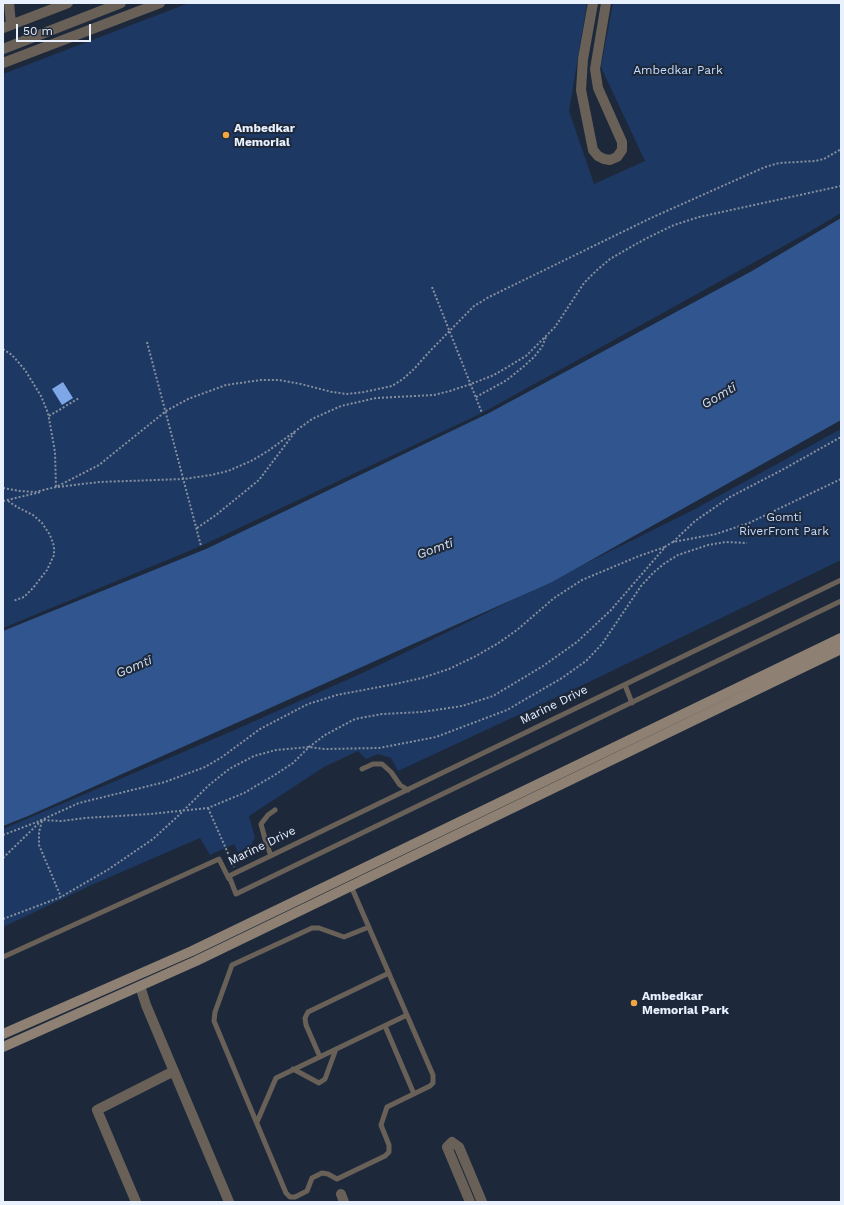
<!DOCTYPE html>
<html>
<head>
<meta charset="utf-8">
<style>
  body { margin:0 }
  #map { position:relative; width:844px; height:1205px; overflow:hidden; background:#1d293b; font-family:"Work Sans",sans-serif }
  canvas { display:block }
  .frame { position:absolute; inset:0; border:4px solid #e9f1fe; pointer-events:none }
  .scale { position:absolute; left:16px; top:24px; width:75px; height:18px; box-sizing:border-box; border:2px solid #e9f1fe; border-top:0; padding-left:5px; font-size:12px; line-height:14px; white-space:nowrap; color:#e9f1fe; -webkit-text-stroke:3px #1d293b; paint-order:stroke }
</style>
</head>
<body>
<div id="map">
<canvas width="844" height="1205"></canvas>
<div class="frame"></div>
<div class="scale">50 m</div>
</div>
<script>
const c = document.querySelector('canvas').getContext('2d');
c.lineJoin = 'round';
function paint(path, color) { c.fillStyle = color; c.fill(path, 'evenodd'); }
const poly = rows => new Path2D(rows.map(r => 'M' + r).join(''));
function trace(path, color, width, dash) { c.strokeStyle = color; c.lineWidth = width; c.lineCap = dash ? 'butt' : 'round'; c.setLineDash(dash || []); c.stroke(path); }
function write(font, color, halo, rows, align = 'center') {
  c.font = font + ' "Work Sans",sans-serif'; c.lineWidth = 4; c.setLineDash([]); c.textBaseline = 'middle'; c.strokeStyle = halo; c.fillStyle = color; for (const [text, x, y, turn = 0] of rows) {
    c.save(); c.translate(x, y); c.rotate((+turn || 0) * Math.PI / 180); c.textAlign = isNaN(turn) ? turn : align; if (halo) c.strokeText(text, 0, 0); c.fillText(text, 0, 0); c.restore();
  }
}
paint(poly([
  [189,3,587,3,569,111,594,184,645,161,601,67,613,3,841,3,841,213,809,232,482,413,201,546,3,628,3,74],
  [841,429,841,560,589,682,398,771,391,758,378,754,366,759,358,751,324,767,249,816,255,838,251,845,238,852,234,844,210,855,200,838,96,883,3,927,3,829,230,732,369,670,474,619,693,510]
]), '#1d3862');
paint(poly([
  [841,218,841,420,552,582,28,816,3,826,3,631,206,549,489,413,752,271]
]), '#31568f');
paint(poly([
  [63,382,73,398,62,405,52,389]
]), '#7da7e6');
trace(poly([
  [432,287,482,413],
  [147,342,201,546],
  [3,349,12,355,25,370,41,396,48,413,55,452,56,487],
  [476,397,507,380,523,367,534,357,542,347,546,337],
  [49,416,79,398],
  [58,487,99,482,184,479,211,475,228,471,251,461,268,451,312,419,341,406,376,398,434,395,450,391,471,384,494,375,526,356,555,327,584,283,597,270,610,259,645,239,674,225,699,217,841,186],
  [3,488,20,491,35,492,56,487,99,465,166,411,188,399,226,385,261,380,279,380,301,384,332,392,347,394,364,392,392,386,403,379,414,369,430,351,474,306,489,297,651,218,765,167,779,163,815,161,824,159,841,149],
  [3,501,41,492],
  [8,501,17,507,33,515,42,523,50,535,54,546,54,555,47,570,33,588,24,597,13,601],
  [197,528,216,515,259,480,295,432],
  [673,542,695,521,730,497,782,470,841,437],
  [208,808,234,867],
  [42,821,39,832,39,845,61,897],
  [3,835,37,822,79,803,165,782,205,767,222,757,260,729,308,704,337,695,395,684,422,678,449,669,474,657,497,644,517,630,554,598,582,580,639,556,665,547],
  [3,858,42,820,61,821,85,818,150,814,208,808,244,793,273,776,293,763,309,747,325,735,355,719,382,714,422,712,462,706,493,696,543,666,577,642,611,610,666,546,673,542,716,534,749,523,841,479],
  [3,919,61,897,109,869,153,839,178,816,208,786,229,769,254,756,276,750,309,747,324,749,379,748,436,737,507,710,562,678,586,661,602,644,641,586,654,572,665,563,678,555,708,545,726,542,747,543]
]), '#86909f', 2, [2, 2]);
trace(poly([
  [841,580,229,876,236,894,841,601],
  [625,685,632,703],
  [362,769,373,764,382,764,391,772,400,785,408,790],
  [271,856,265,839,261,824,268,815,275,810],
  [351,886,433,1075,433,1083,430,1086,387,1107,381,1125,389,1145,389,1152,385,1156,337,1179,328,1174,322,1173,312,1178,307,1191,295,1197,290,1197,286,1193,214,1021,215,1012,232,965,312,928,319,928,344,937,369,927],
  [3,957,219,859,229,879],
  [385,1026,414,1094],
  [320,1057,306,1025,305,1018,308,1012,389,973],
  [293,1069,319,1083,325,1079,336,1049],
  [257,1122,276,1078,407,1015]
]), '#696158', 5);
trace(poly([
  [9,3,11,24],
  [593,3,583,59,581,90,593,150,598,156,604,159,610,160,617,157,622,150,622,142,598,88,595,69,606,3],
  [3,28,68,3],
  [3,49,121,3],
  [3,63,160,3],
  [140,986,146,1005,229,1202],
  [341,1194,344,1202],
  [136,1202,97,1110,174,1071],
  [470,1202,447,1147,452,1142,459,1147,482,1202]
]), '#696158', 10);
trace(poly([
  [3,1034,192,951,841,638],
  [3,1047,196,961,841,649]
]), '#8e8173', 10);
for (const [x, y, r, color] of [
  [226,135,4,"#f1a640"],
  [634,1003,4,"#f1a640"]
]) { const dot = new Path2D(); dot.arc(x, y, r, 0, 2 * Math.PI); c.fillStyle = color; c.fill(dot); trace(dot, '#1d293b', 1.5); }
write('12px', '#c5dcfe', '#1d293b', [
  ["Ambedkar Park",678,70],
  ["Gomti",784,517],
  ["RiverFront Park",784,531]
]);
write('bold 12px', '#e9f1fe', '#1d293b', [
  ["Ambedkar",234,128],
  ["Memorial",234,142],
  ["Ambedkar",642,996],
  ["Memorial Park",642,1010]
], 'left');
write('12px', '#e9f1fe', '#1d293b', [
  ["Marine Drive",554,705,-26],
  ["Marine Drive",262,846,-26]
]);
write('italic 13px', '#d5e1f2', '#1d293b', [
  ["Gomtī",719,396,-31],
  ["Gomtī",435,549,-20],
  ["Gomtī",134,667,-23]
]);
</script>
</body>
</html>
